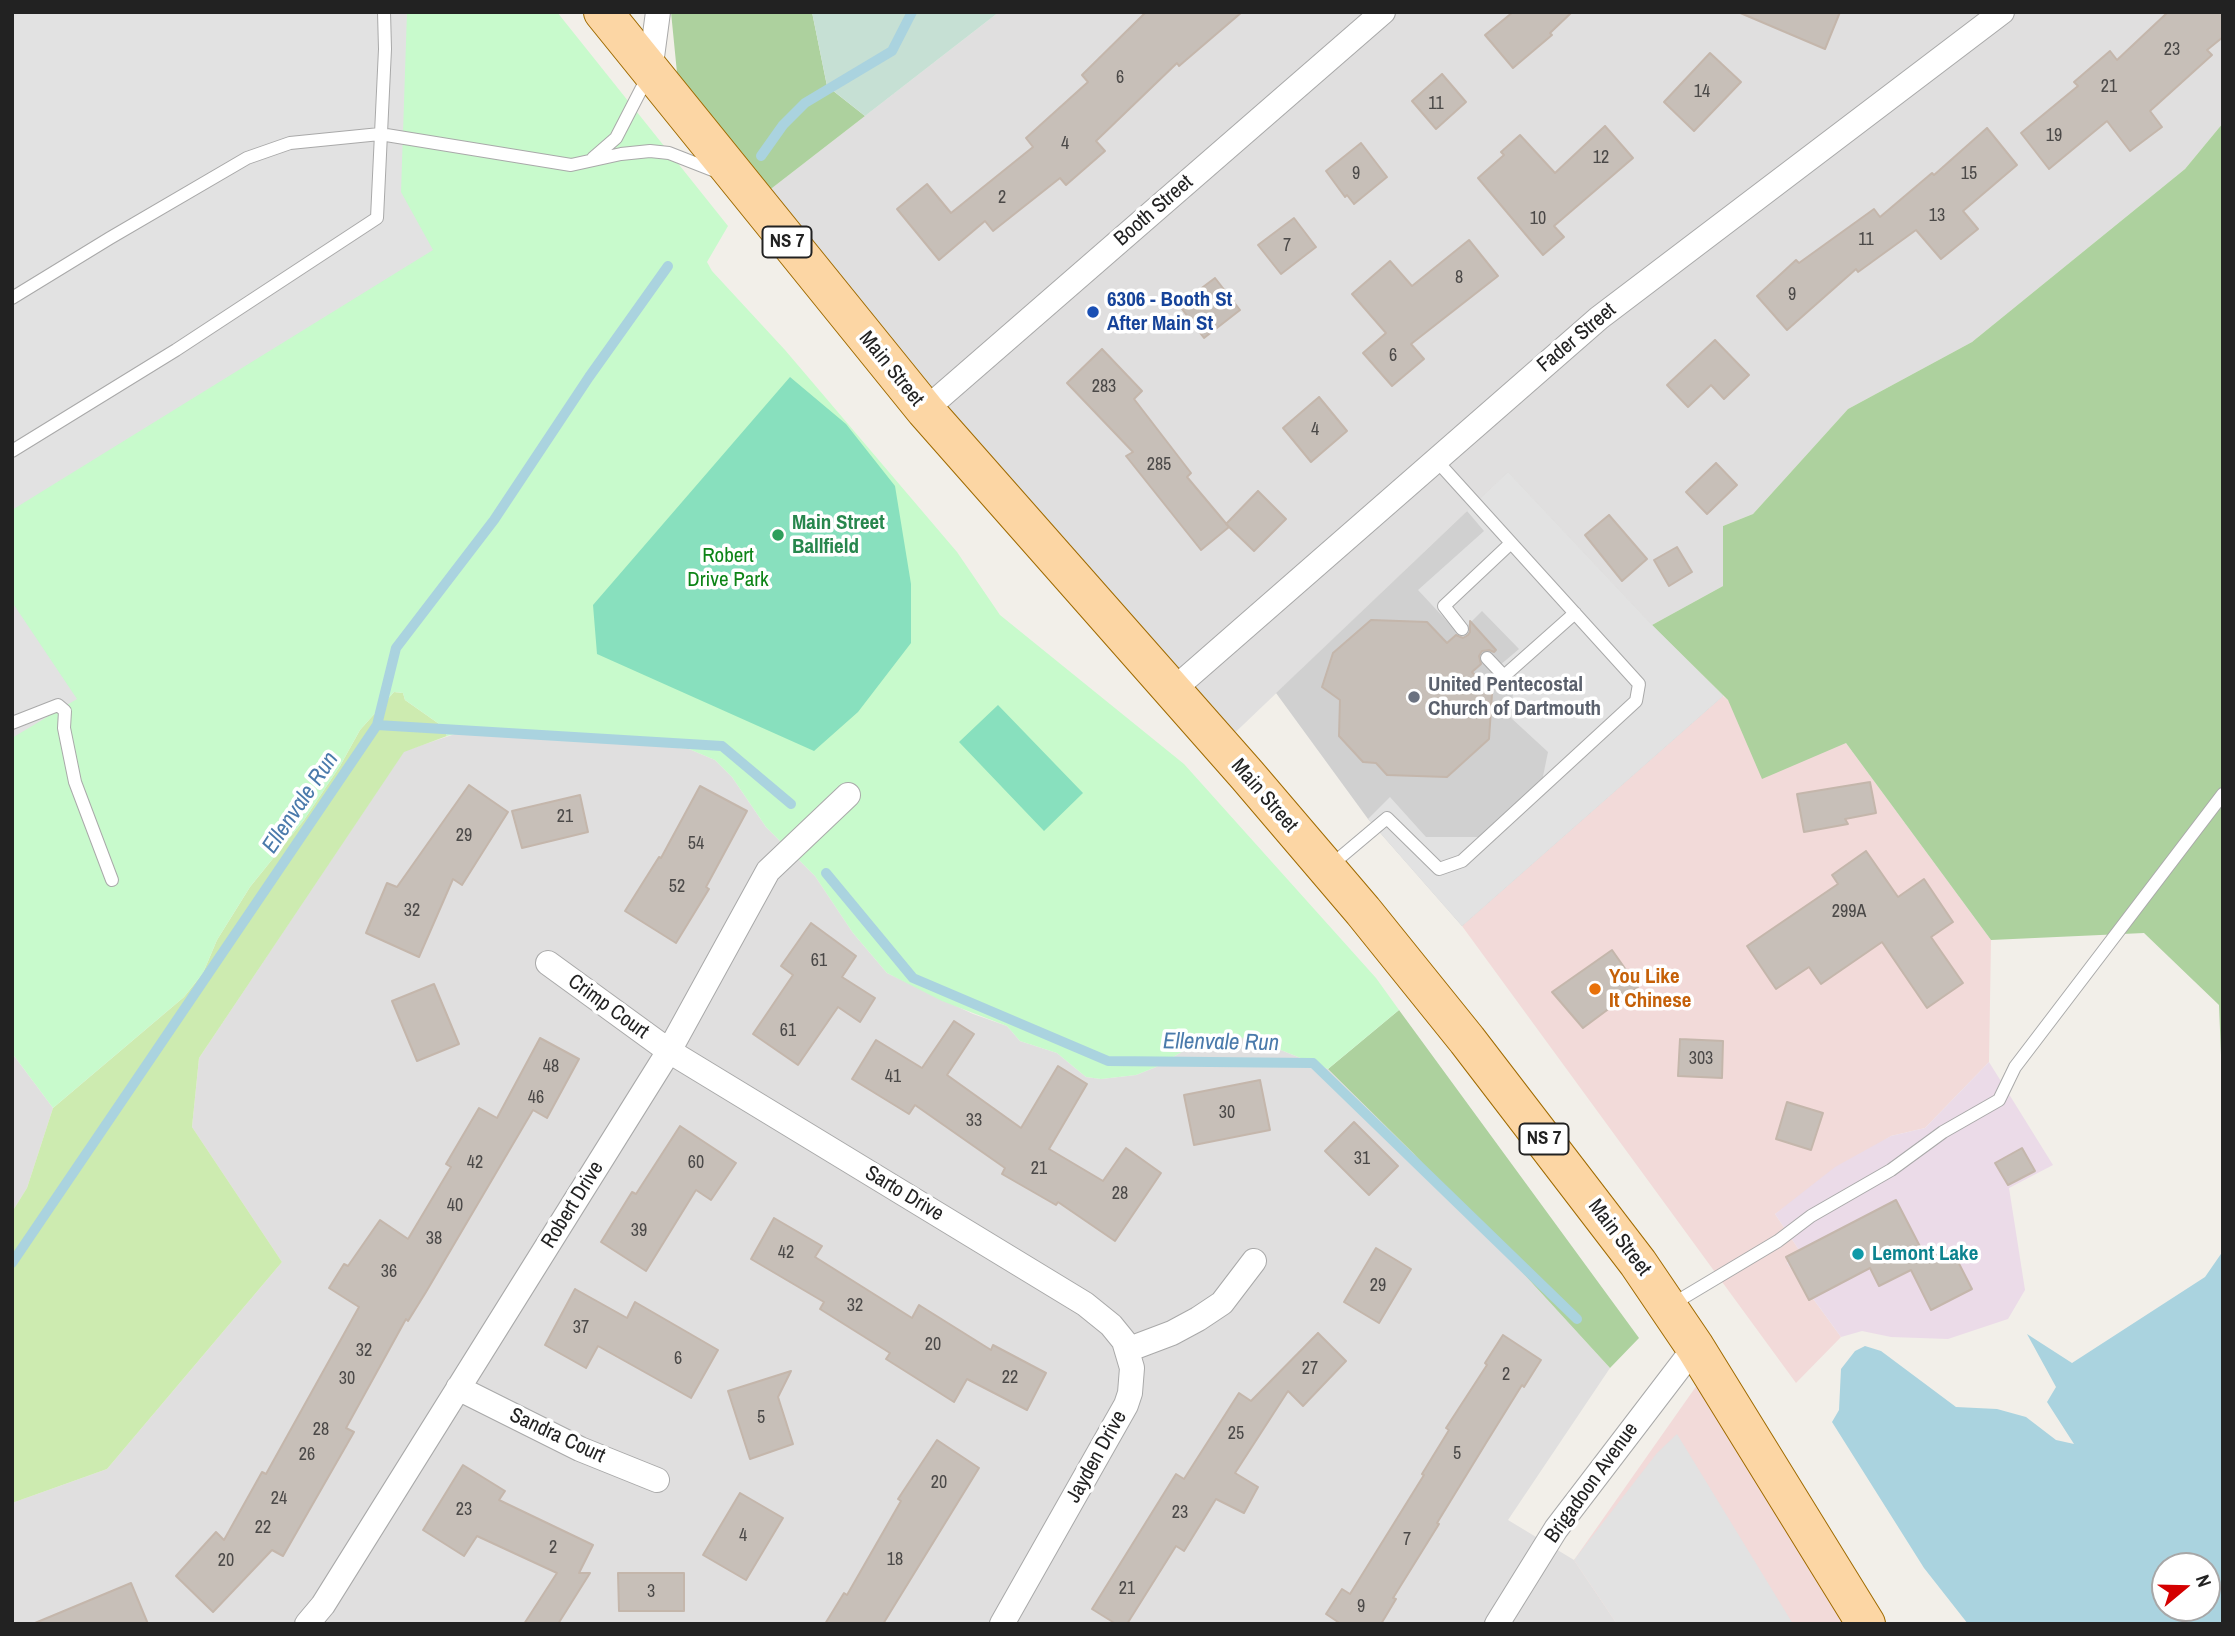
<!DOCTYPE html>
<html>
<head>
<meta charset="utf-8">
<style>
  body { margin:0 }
  #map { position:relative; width:2235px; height:1636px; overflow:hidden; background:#f2efe9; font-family:"Archivo Narrow",sans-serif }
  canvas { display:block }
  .frame { position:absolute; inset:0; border:14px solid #222; pointer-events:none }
  .north { position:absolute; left:2151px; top:1552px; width:70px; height:70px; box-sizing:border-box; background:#fff; border:2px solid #a7a7a7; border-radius:50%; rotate:71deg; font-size:19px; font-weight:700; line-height:28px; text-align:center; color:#222 }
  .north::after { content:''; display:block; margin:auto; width:24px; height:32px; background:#d40000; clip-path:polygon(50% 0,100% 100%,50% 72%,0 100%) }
</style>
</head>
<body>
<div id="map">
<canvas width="2235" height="1636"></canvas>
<div class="frame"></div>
<div class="north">N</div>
</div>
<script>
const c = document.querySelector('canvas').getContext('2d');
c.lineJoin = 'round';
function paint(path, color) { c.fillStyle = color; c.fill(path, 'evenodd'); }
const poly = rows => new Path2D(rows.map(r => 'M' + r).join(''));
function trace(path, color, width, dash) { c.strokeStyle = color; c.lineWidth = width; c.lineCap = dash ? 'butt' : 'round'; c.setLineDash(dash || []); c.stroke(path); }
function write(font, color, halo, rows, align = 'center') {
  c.font = font + ' "Archivo Narrow",sans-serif'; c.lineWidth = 7; c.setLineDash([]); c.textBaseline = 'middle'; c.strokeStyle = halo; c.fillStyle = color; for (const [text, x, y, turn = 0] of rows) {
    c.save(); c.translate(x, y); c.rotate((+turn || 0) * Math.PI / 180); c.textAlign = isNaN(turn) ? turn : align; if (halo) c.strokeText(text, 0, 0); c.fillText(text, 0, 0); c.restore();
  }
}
paint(poly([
  [999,12,2223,12,2223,123,2185,169,1972,342,1848,409,1753,514,1723,526,1723,586,1652,625,1508,472,1222,745,754,202],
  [523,730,615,742,689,749,715,760,732,777,766,827,815,876,853,933,887,973,973,1014,1007,1026,1020,1041,1057,1053,1086,1077,1101,1079,1136,1075,1156,1067,1202,1040,1224,1035,1256,1040,1328,1069,1413,1153,1610,1368,1508,1520,1574,1560,1617,1624,12,1624,12,1503,107,1469,282,1262,192,1127,199,1058,404,751,461,732],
  [12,1053,53,1108,27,1188,12,1212]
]), '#e0dfdf');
paint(poly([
  [1723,696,1728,700,1846,743,1991,940,1989,1062,1925,1128,1891,1136,1775,1214,1799,1250,1787,1263,1841,1337,1796,1383,1462,926],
  [1702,1378,1865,1624,1617,1624,1574,1560]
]), '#f2dad9');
paint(poly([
  [1989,1062,2053,1165,2009,1188,2025,1290,2008,1319,1948,1339,1891,1337,1862,1331,1841,1337,1787,1263,1799,1250,1775,1214,1835,1167,1891,1136,1925,1128]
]), '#ebdbe8');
paint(poly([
  [1508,472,1652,625,1723,696,1462,926,1368,819,1276,693]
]), '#d0d0d0');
paint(poly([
  [394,692,403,693,405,700,442,726,447,736,404,752,199,1058,192,1127,282,1262,107,1469,12,1503,12,1212,27,1188,53,1108,184,997,203,973,217,940,250,887,304,820,340,766,360,730]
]), '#cdebb0');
paint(poly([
  [671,12,812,12,827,86,865,116,754,202,680,103],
  [2223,123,2223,1105,2219,1005,2144,933,1991,940,1846,743,1762,779,1728,700,1652,625,1723,586,1723,526,1753,514,1848,409,1972,342,2185,169],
  [1399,1010,1639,1338,1610,1368,1413,1153,1328,1069]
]), '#add19e');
paint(poly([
  [812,12,999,12,865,116,827,86]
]), '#c6e0d4');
paint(poly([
  [12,12,557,12,728,226,707,262,712,271,785,350,957,552,1000,615,1184,764,1376,978,1399,1010,1328,1069,1256,1040,1224,1035,1202,1040,1156,1067,1136,1075,1101,1079,1086,1077,1057,1053,1020,1041,1007,1026,942,1001,887,973,853,933,815,876,766,827,732,777,715,760,689,749,615,742,523,730,461,732,447,736,442,726,405,700,403,693,394,692,360,730,340,766,304,820,250,887,217,940,203,973,184,997,53,1108,12,1053]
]), '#c8facc');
paint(poly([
  [790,377,846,424,895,486,911,584,911,643,858,712,814,751,597,654,593,605],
  [998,705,1083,793,1044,831,959,742]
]), '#88e0be');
paint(poly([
  [12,12,407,12,401,192,433,250,12,510],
  [1508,472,1652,625,1723,696,1462,926,1368,819,1390,797,1426,837,1485,837,1541,786,1548,752,1510,717,1513,694,1493,671,1519,649,1482,611,1459,634,1418,590,1484,531,1467,511],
  [12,602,77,699,12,738],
  [1677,1434,1793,1624,1617,1624,1574,1560,1657,1453]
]), '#e2e2e2');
paint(poly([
  [2223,1251,2223,1624,1968,1624,1924,1568,1832,1422,1839,1410,1841,1369,1855,1351,1865,1346,1881,1351,1956,1407,1997,1409,2026,1417,2056,1440,2074,1444,2047,1402,2056,1387,2027,1334,2072,1363,2205,1277],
  [2165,1566,2207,1566,2207,1608,2165,1608]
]), '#aad3df');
trace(poly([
  [761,156,783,125,805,103,892,51,912,12],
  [377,725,396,648,494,520,589,377,668,266],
  [826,873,913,978,1108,1061,1313,1063,1577,1319],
  [12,1263,377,725,722,746,791,804]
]), '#aad3df', 10);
const building = poly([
  [1146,12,1242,12,1179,66,1177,63,1096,141,1105,151,1066,185,1060,178,993,231,985,221,939,260,897,209,927,184,951,213,1033,147,1026,138,1088,82,1082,75,1146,12],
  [1513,12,1572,12,1550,33,1552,35,1513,68,1485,35,1513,12],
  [1738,12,1840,12,1825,49,1738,12],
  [2168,12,2223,12,2223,37,2207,50,2212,55,2150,111,2162,127,2130,151,2107,121,2049,169,2021,133,2078,86,2074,82,2110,51,2117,60,2168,12],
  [1710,53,1741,82,1694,131,1664,102,1710,53],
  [1442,74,1466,102,1436,129,1412,101,1442,74],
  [1605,126,1633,158,1554,226,1564,237,1543,255,1478,178,1504,155,1501,152,1520,135,1555,173,1605,126],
  [1987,128,2017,165,1963,211,1978,229,1941,259,1916,230,1858,272,1856,269,1787,330,1757,296,1796,260,1799,263,1874,209,1880,217,1932,173,1934,175,1987,128],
  [1361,143,1387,177,1354,204,1347,195,1345,197,1326,171,1361,143],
  [1294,218,1316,247,1281,274,1258,245,1294,218],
  [1469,240,1498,276,1411,344,1424,359,1392,386,1363,353,1386,333,1352,294,1390,261,1412,286,1469,240],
  [1215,278,1240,310,1204,338,1179,305,1215,278],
  [1715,340,1749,375,1724,399,1711,385,1688,407,1667,385,1715,340],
  [1102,349,1142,391,1134,399,1191,473,1187,477,1229,527,1201,550,1126,456,1133,452,1067,383,1102,349],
  [1319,397,1347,431,1311,462,1283,428,1319,397],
  [1716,463,1737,485,1707,514,1686,492,1716,463],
  [1258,491,1286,519,1254,551,1226,524,1258,491],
  [1609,515,1647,559,1622,581,1585,535,1609,515],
  [1677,547,1692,572,1669,586,1654,560,1677,547],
  [1371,620,1427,622,1447,643,1456,635,1463,638,1468,635,1470,632,1470,621,1496,650,1494,652,1489,650,1482,651,1479,656,1481,664,1472,672,1492,694,1489,739,1447,777,1387,775,1376,763,1363,762,1339,736,1340,700,1322,687,1333,653,1371,620],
  [1870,782,1876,813,1845,819,1848,824,1804,832,1797,794,1870,782],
  [469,785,508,812,462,885,453,879,419,957,366,933,387,883,397,887,469,785],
  [700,786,747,811,706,887,709,889,676,943,625,911,659,857,661,858,700,786],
  [580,795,588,832,522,848,512,811,580,795],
  [1866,851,1898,897,1924,879,1953,922,1931,937,1963,983,1927,1008,1882,942,1821,984,1809,967,1776,989,1747,946,1838,884,1832,875,1866,851],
  [811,923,856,956,842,977,875,998,860,1022,838,1007,798,1065,753,1034,793,975,781,966,811,923],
  [1612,950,1638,987,1583,1028,1552,992,1612,950],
  [434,984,459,1044,417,1061,392,1001,434,984],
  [954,1021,974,1034,947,1075,1021,1128,1058,1066,1087,1084,1049,1149,1103,1181,1126,1148,1161,1173,1115,1241,1058,1202,1056,1205,1002,1174,1005,1168,915,1105,909,1114,852,1079,876,1040,922,1068,954,1021],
  [540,1038,579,1059,547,1118,533,1110,426,1292,408,1321,406,1319,346,1428,354,1432,283,1556,272,1550,213,1612,176,1576,216,1532,224,1540,262,1472,266,1474,359,1307,329,1288,344,1264,348,1266,380,1220,408,1239,451,1167,446,1164,479,1108,497,1118,540,1038],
  [1680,1039,1723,1041,1722,1078,1678,1076,1680,1039],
  [1260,1080,1270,1130,1194,1145,1184,1095,1260,1080],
  [1787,1102,1823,1113,1811,1150,1776,1139,1787,1102],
  [1354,1122,1398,1166,1369,1195,1325,1151,1354,1122],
  [680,1126,736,1163,711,1200,696,1190,646,1271,601,1242,632,1192,636,1194,680,1126],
  [2022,1148,2035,1171,2008,1185,1995,1163,2022,1148],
  [1896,1200,1927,1260,1951,1248,1972,1289,1931,1310,1911,1270,1879,1286,1870,1268,1809,1300,1786,1257,1896,1200],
  [774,1218,822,1246,815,1257,912,1318,919,1305,991,1350,993,1345,1046,1373,1027,1410,967,1379,954,1402,886,1359,890,1353,820,1309,824,1302,751,1259,774,1218],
  [1376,1248,1411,1269,1379,1323,1344,1302,1376,1248],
  [575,1289,627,1318,635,1302,718,1350,691,1398,598,1346,586,1368,545,1345,575,1289],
  [1318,1333,1346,1361,1303,1406,1288,1391,1235,1473,1258,1487,1244,1513,1216,1499,1184,1551,1176,1546,1127,1624,1116,1624,1092,1609,1176,1474,1184,1479,1239,1393,1251,1401,1318,1333],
  [1503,1335,1541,1360,1524,1387,1522,1385,1486,1443,1437,1523,1439,1524,1393,1598,1396,1599,1381,1624,1341,1624,1326,1614,1342,1589,1350,1594,1424,1475,1422,1474,1449,1430,1446,1428,1487,1365,1485,1363,1503,1335],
  [791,1371,778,1397,793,1444,750,1459,728,1391,791,1371],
  [937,1440,979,1468,883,1624,825,1624,844,1593,847,1595,901,1501,898,1499,937,1440],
  [463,1465,505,1491,499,1500,593,1545,579,1573,590,1573,558,1624,524,1624,557,1573,477,1536,464,1556,423,1530,463,1465],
  [740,1493,783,1518,746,1580,703,1555,740,1493],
  [618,1573,684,1573,684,1611,619,1611,618,1573],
  [131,1583,148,1624,35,1624,35,1623,131,1583]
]);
paint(building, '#c7bfb8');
trace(building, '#c4b6ab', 2);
const service = poly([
  [593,158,616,138,648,76],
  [12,298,110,238,247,158,290,143,380,134,571,165,621,154,650,151,669,153,715,171],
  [12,451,176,350,377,218,385,49,384,12],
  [1462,629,1444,606,1511,543],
  [1487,658,1504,676,1575,613],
  [12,723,58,705,65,711,64,728,75,782,112,880],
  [1330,866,1387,818,1439,869,1462,861,1636,701,1639,684,1436,460],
  [1671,1305,1778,1241,1811,1216,1891,1170,1943,1132,1999,1100,2015,1067,2223,794]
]);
const minor = poly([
  [650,72,658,12],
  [925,410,1383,12],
  [1173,690,1599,318,2002,12],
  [548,963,669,1051,1085,1304,1111,1325,1124,1341,1132,1368,1130,1393,1126,1405,1002,1624],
  [1127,1350,1172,1333,1198,1319,1222,1303,1254,1261],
  [458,1388,580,1449,657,1480],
  [307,1624,323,1605,669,1051,768,871,848,795],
  [1497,1624,1556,1529,1695,1347]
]);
const primary = poly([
  [603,12,925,410,1247,775,1363,911,1467,1040,1638,1263,1695,1347,1866,1624]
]);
trace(service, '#a9a9a9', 14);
trace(minor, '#a9a9a9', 26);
trace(primary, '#a06b00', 40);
trace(service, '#fff', 12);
trace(minor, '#fff', 24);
trace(primary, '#fcd6a4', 38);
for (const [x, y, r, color] of [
  [1093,312,7,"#1a4fb4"],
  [778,535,7,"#2e9e5b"],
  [1414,697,7,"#6b7280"],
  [1595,989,7,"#e8710a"],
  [1858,1254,7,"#0f9aa8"]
]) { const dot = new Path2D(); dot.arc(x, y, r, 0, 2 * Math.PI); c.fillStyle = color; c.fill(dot); trace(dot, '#fff', 2.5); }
write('18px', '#4b4948', null, [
  ["23",2172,50],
  ["6",1120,78],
  ["21",2109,87],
  ["14",1702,92],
  ["11",1436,104],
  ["19",2054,136],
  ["4",1065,144],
  ["12",1601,158],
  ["9",1356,174],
  ["15",1969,174],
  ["2",1002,198],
  ["13",1937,216],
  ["10",1538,219],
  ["11",1866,240],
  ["7",1287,246],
  ["8",1459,278],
  ["9",1792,295],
  ["6",1393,356],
  ["283",1104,387],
  ["4",1315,430],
  ["285",1159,465],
  ["21",565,817],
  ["29",464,836],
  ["54",696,844],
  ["52",677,887],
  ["32",412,911],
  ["299A",1849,912],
  ["61",819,961],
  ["61",788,1031],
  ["303",1701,1059],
  ["48",551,1067],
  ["41",893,1077],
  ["46",536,1098],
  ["30",1227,1113],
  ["33",974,1121],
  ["31",1362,1159],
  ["42",475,1163],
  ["60",696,1163],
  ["21",1039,1169],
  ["28",1120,1194],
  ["40",455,1206],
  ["39",639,1231],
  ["38",434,1239],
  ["42",786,1253],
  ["36",389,1272],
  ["29",1378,1286],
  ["32",855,1306],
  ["37",581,1328],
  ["20",933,1345],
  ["32",364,1351],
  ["6",678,1359],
  ["27",1310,1369],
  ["2",1506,1375],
  ["22",1010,1378],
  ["30",347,1379],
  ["5",761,1418],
  ["28",321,1430],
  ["25",1236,1434],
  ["5",1457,1454],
  ["26",307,1455],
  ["20",939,1483],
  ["24",279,1499],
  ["23",464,1510],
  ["23",1180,1513],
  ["22",263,1528],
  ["4",743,1536],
  ["7",1407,1540],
  ["2",553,1548],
  ["18",895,1560],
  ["20",226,1561],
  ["21",1127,1589],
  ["3",651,1592],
  ["9",1361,1607]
]);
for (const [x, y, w] of [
  [787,242,49],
  [1544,1139,49]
]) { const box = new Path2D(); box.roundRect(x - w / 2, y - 15.5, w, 31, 5); c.fillStyle = '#fff'; c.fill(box); trace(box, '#222', 2); }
write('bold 19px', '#222', null, [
  ["NS 7",787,242],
  ["NS 7",1544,1139]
]);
write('21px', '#222', '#fff', [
  ["Booth Street",1154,211,-41],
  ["Fader Street",1577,338,-40],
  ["Main Street",891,369,51],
  ["Main Street",1264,796,49],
  ["Crimp Court",608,1007,36],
  ["Sarto Drive",904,1194,31],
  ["Robert Drive",573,1205,-58],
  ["Main Street",1619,1238,53],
  ["Sandra Court",557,1436,25],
  ["Jayden Drive",1097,1457,-61],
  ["Brigadoon Avenue",1592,1483,-54]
]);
write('bold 21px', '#164399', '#fff', [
  ["6306 - Booth St",1107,300],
  ["After Main St",1107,324]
], 'left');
write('bold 21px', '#27864d', '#fff', [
  ["Main Street",792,523],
  ["Ballfield",792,547]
], 'left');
write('21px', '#0c8416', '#fff', [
  ["Robert",728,556],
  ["Drive Park",728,580]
]);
write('bold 21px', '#5b616d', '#fff', [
  ["United Pentecostal",1428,685],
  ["Church of Dartmouth",1428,709]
], 'left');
write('bold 21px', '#c56008', '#fff', [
  ["You Like",1609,977],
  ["It Chinese",1609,1001]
], 'left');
write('bold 21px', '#0d838f', '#fff', [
  ["Lemont Lake",1872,1254]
], 'left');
write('italic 23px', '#4a7aab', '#fff', [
  ["Ellenvale Run",301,803,-56],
  ["Ellenvale Run",1221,1043,1]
]);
</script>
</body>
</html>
